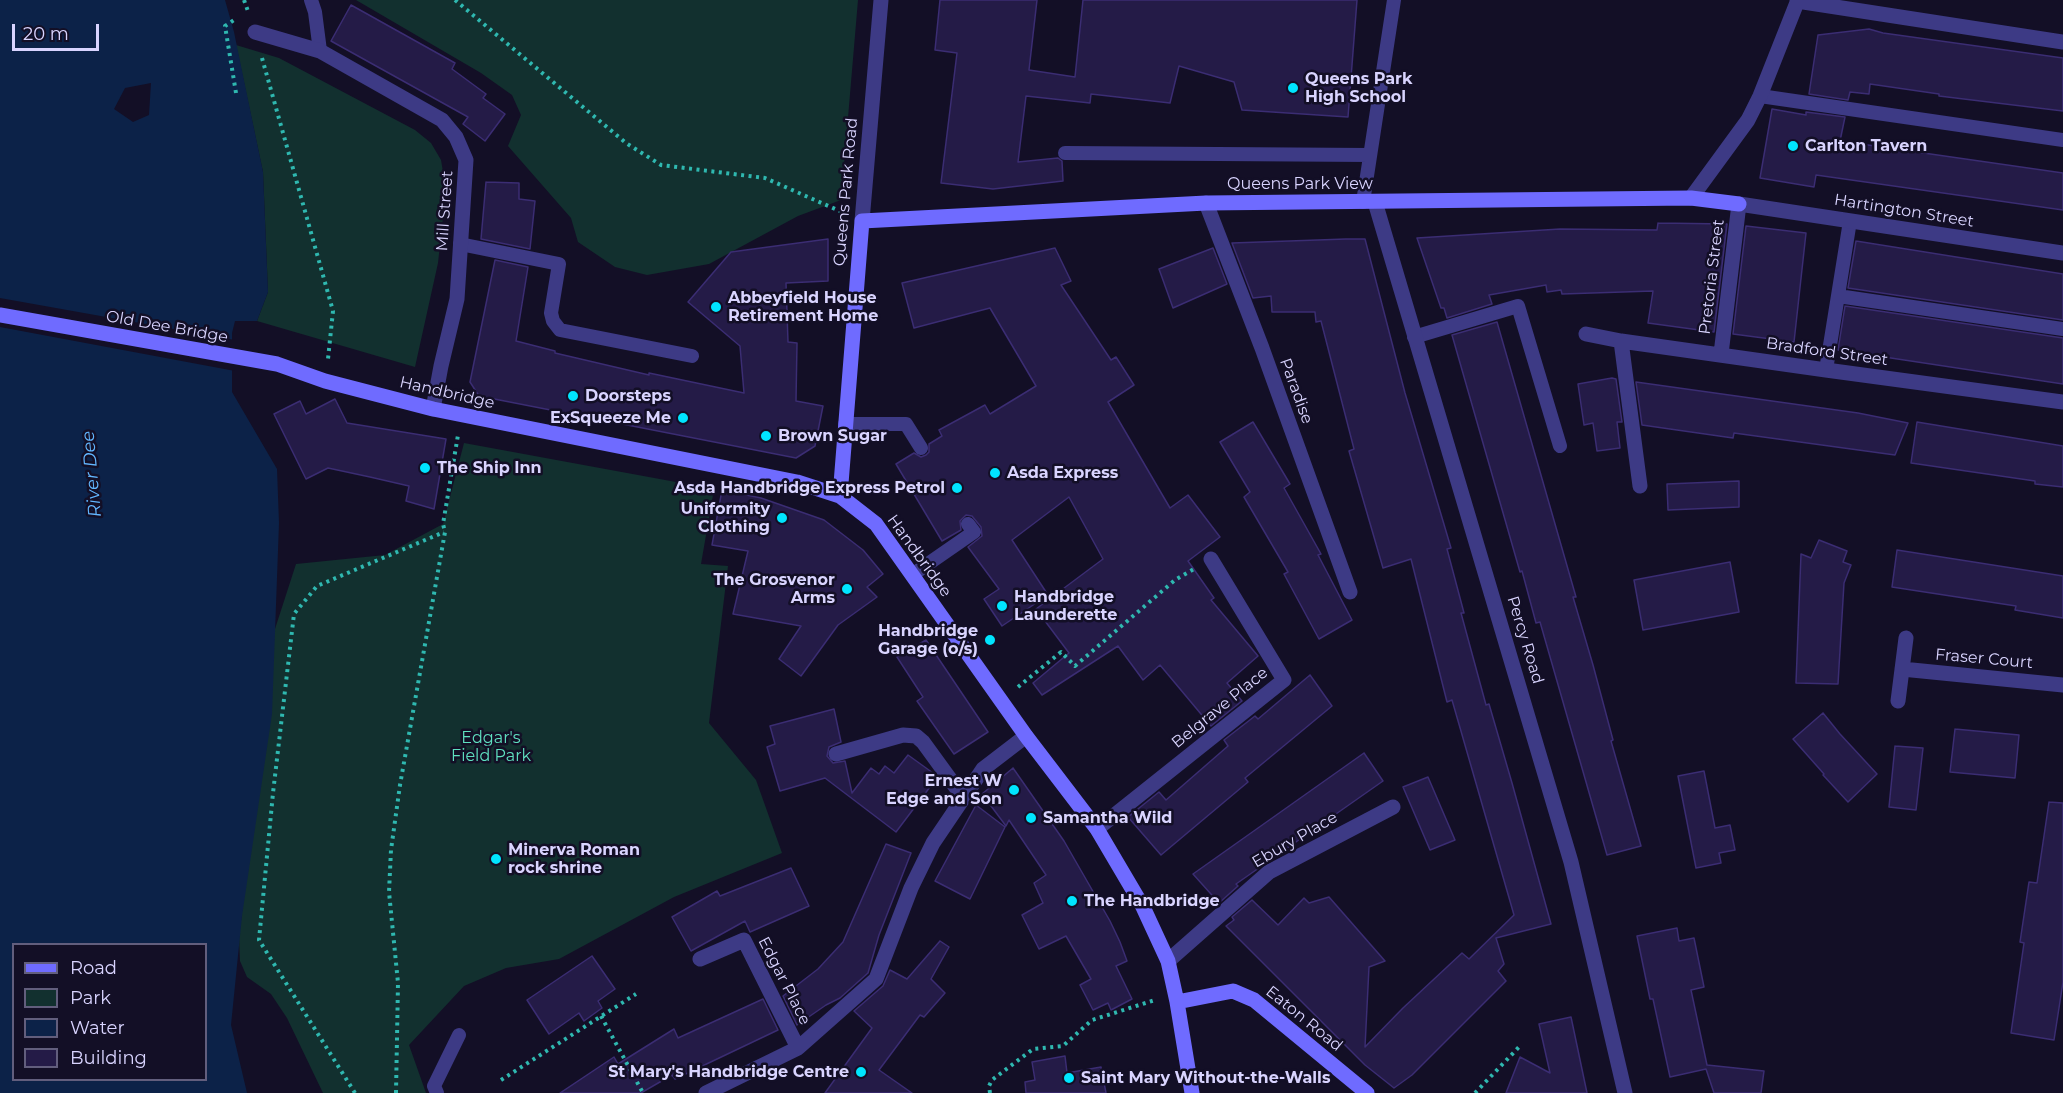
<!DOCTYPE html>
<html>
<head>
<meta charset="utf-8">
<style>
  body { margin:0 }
  #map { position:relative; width:2063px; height:1093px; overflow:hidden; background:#130f26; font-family:Montserrat,sans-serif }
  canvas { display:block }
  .legend { position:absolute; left:12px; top:943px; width:195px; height:138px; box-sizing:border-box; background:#130f26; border:2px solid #625e7d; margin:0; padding:8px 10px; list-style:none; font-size:18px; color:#d9d4ff }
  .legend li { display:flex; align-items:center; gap:12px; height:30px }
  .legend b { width:30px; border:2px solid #625e7d }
  .scale { position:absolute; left:12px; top:24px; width:87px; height:27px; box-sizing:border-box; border:3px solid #d9d4ff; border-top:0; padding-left:8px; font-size:18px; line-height:21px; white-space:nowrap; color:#d9d4ff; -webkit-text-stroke:4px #130f26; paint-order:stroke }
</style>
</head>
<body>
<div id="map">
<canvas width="2063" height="1093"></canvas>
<ul class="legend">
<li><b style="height:8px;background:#6f6bff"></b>Road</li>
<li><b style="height:16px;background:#12302f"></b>Park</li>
<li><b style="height:16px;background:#0c2248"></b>Water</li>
<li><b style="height:16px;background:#241b47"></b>Building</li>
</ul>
<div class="scale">20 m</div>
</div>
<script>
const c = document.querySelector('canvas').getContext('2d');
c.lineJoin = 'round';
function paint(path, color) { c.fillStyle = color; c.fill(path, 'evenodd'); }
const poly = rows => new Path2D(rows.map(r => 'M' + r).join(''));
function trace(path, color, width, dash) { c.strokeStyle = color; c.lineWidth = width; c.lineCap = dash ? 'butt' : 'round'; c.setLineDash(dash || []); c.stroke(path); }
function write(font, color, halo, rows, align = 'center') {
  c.font = font + ' Montserrat,sans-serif'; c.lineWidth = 5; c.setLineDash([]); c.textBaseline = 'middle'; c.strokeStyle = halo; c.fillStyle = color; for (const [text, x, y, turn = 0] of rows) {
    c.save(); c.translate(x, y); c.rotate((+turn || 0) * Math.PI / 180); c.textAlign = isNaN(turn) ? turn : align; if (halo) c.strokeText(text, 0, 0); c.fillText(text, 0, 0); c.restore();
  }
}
paint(poly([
  [356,0,858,0,841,200,798,216,709,264,647,275,615,267,578,242,571,218,508,146,521,115,512,95,481,73],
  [236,45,279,58,415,130,431,143,441,160,446,190,438,263,415,367,257,321,268,292,263,172],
  [464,443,714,489,701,564,728,566,709,723,756,780,782,853,674,897,559,959,506,968,464,986,409,1045,426,1093,323,1093,287,1018,271,994,247,977,240,961,239,938,274,632,296,564,385,555,443,524]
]), '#12302f');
paint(poly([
  [0,0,225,0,234,32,263,172,268,292,257,321,235,321,232,333,232,392,277,469,279,523,272,714,242,916,231,1025,247,1093,0,1093],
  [151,83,149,115,133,122,114,109,125,88],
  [14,944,206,944,206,1080,14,1080]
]), '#0c2248');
paint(poly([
  [0,298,235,340,235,371,0,327]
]), '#130f26');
const building = poly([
  [940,0,1037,0,1029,70,1075,77,1083,0,1357,0,1348,117,1242,110,1234,82,1179,66,1170,103,1091,94,1090,103,1026,96,1018,162,1058,158,1062,161,1063,181,993,189,941,183,957,53,935,50,940,0],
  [351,5,455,63,452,69,486,94,483,98,505,114,485,141,463,124,468,117,331,41,351,5],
  [1869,29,1883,33,2063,58,2063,111,1939,96,1939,94,1870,84,1869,94,1850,92,1848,100,1809,94,1818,35,1869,29],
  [1772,109,1806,115,1806,112,1845,117,1840,141,2063,173,2063,210,1816,175,1814,187,1760,178,1772,109],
  [486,182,519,183,519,199,535,201,530,249,481,239,486,182],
  [1658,223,1727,224,1714,332,1648,323,1653,291,1562,294,1561,290,1547,292,1546,285,1489,295,1492,304,1447,318,1444,308,1441,308,1417,238,1560,229,1657,230,1658,223],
  [1746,226,1806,233,1794,342,1733,334,1746,226],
  [828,239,828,281,786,283,788,342,797,343,796,401,823,406,815,446,796,458,479,396,470,382,495,260,528,267,516,341,555,351,555,353,649,375,649,373,744,393,740,346,688,302,731,252,828,239],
  [1346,239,1365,239,1405,393,1451,548,1447,549,1464,613,1461,613,1486,705,1489,704,1512,783,1551,924,1496,938,1504,964,1498,971,1506,981,1412,1075,1394,1088,1365,1065,1226,926,1234,920,1232,917,1252,900,1278,925,1304,898,1309,903,1329,897,1385,961,1369,967,1365,1047,1403,1008,1462,953,1469,959,1514,915,1452,700,1447,702,1411,559,1383,568,1349,451,1354,449,1321,321,1316,322,1315,312,1272,312,1271,296,1253,298,1232,243,1346,239],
  [1856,241,2063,274,2063,320,1848,288,1856,241],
  [1055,248,1071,281,1061,285,1111,360,1116,357,1134,385,1108,402,1170,508,1188,495,1220,537,1188,561,1214,598,1211,600,1258,656,1227,683,1242,701,1211,726,1160,665,1143,680,1118,646,1042,695,1033,683,1069,653,1036,609,1103,559,1069,497,1012,540,1048,595,1002,626,984,599,999,589,968,547,982,536,981,527,972,516,966,515,960,521,961,530,942,541,896,464,914,453,921,457,926,455,929,452,929,444,942,436,939,430,985,405,990,414,1036,386,990,308,914,328,902,283,1055,248],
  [1213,248,1227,284,1173,308,1159,269,1213,248],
  [1845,306,2063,338,2063,384,1838,350,1845,306],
  [1497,322,1576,597,1573,597,1593,665,1613,740,1611,741,1641,846,1607,855,1540,622,1536,623,1522,571,1520,572,1452,335,1497,322],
  [1612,378,1616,379,1622,422,1617,422,1620,448,1597,451,1593,423,1584,425,1578,384,1612,378],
  [1636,382,1858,413,1908,423,1895,455,1734,433,1733,438,1642,425,1636,382],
  [335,399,347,423,446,439,434,509,406,501,409,486,370,477,328,468,306,479,274,414,300,401,306,414,335,399],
  [1253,422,1290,484,1284,488,1321,554,1318,555,1352,620,1319,639,1284,574,1288,572,1244,497,1250,492,1220,442,1253,422],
  [1917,422,2063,446,2063,487,2035,484,2035,481,1911,463,1917,422],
  [1739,481,1739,507,1668,510,1667,484,1739,481],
  [722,490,761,498,824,520,863,550,883,574,867,587,877,597,838,625,801,676,779,659,801,626,733,614,748,551,712,545,722,490],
  [1819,540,1847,551,1843,562,1851,565,1844,583,1838,684,1796,683,1801,554,1811,558,1819,540],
  [1897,550,2063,576,2063,618,2015,610,2016,606,1892,587,1897,550],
  [1730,562,1739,612,1643,630,1634,580,1730,562],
  [926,640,988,732,954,754,917,701,923,697,897,657,926,640],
  [1310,675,1332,706,1245,778,1248,782,1161,855,1128,817,1159,792,1166,800,1228,746,1224,740,1255,716,1258,719,1310,675],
  [834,709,841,742,829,747,827,756,833,763,845,761,852,793,871,768,879,774,885,766,894,773,908,755,933,773,933,783,896,832,825,778,780,791,767,747,775,744,770,726,834,709],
  [1823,713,1840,734,1877,774,1848,802,1823,775,1824,774,1793,739,1823,713],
  [1955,729,2019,735,2015,778,1950,772,1955,729],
  [1895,746,1923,748,1916,810,1889,807,1895,746],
  [1364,753,1383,781,1236,884,1238,886,1219,903,1193,874,1364,753],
  [1013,768,1064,841,1110,921,1120,942,1127,961,1116,966,1132,999,1111,1010,1108,1003,1093,1010,1080,985,1091,979,1066,936,1039,949,1022,915,1043,903,1034,883,1046,875,1009,820,1006,826,982,794,1013,768],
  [1704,771,1715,828,1730,825,1735,850,1719,853,1721,863,1696,868,1678,776,1704,771],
  [1428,777,1455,840,1430,850,1403,787,1428,777],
  [2049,802,2063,803,2063,982,2054,1040,2011,1033,2024,943,2020,942,2029,882,2037,883,2049,802],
  [976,805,1005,827,970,899,935,881,976,805],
  [886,844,911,853,879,935,868,973,840,998,826,1005,797,1025,783,996,818,969,843,942,886,844],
  [791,868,809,906,750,932,745,921,691,951,672,917,717,891,720,896,791,868],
  [1677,928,1679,941,1694,938,1704,987,1691,990,1707,1065,1764,1071,1761,1093,1714,1093,1706,1069,1670,1077,1653,999,1650,999,1637,936,1677,928],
  [940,941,949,947,931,979,945,993,924,1017,920,1015,879,1070,912,1093,825,1093,872,1028,854,1011,883,986,890,970,907,979,940,941],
  [592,956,615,989,598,1001,602,1008,584,1021,579,1013,549,1034,527,1000,592,956],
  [763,999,778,1030,675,1079,672,1075,641,1093,560,1093,614,1057,618,1064,674,1029,678,1038,763,999],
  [1571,1017,1587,1093,1506,1093,1520,1057,1550,1073,1539,1024,1571,1017],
  [1065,1056,1067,1073,1101,1067,1106,1093,1026,1093,1025,1082,1035,1080,1032,1062,1065,1056]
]);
paint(building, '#241b47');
trace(building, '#3b2d73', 1.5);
trace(poly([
  [244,0,249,14],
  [455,0,626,143,661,165,765,178,842,212],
  [262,58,333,311,328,359],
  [236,93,225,26,237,18],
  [1018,687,1061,652,1075,666,1175,580,1194,569],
  [601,1016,643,1093],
  [501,1080,636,994],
  [355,1093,259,940,273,793,294,614,317,586,444,532],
  [396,1093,398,983,389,892,391,850,400,785,445,532,443,524,458,435],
  [990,1093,989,1086,992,1080,1033,1049,1063,1046,1092,1020,1155,1000],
  [1475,1093,1519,1047]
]), '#2fb8b0', 4, [3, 4.5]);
trace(poly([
  [311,0,315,12,320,51],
  [1760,96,2063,140],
  [1065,153,1370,155],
  [1363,202,1394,0],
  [460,244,559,264,551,313,553,321,560,330,692,356],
  [1838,296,2063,329],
  [1414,337,1518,306,1560,446],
  [1826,370,1850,221],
  [845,424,906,424,921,448],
  [912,575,974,532,968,524],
  [437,1093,434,1086,459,1035]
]), '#3d3a85', 14);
trace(poly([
  [1797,1,2063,42],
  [255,32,320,51,442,120,456,137,466,160,457,299,441,366,433,409],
  [1691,198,1748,120,1760,96,1798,0],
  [1375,202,1571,862,1625,1093],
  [1206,203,1262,348,1350,592],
  [862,221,881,0],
  [1586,334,1621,341,1826,370,2063,402],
  [1621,341,1640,486],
  [1721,354,1739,204,2063,253],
  [1902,669,2063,685],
  [1898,701,1906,638],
  [836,754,903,735,916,736,923,742,963,797],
  [1097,829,1284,680,1211,559],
  [700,959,744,940,798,1048],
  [1168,961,1269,872,1393,807],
  [706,1093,798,1048,876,979,911,888,933,843,983,769,1026,736]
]), '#3d3a85', 15);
trace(poly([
  [0,315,277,364,325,381,433,409,797,482,840,496,876,524,1026,736,1097,829,1143,907,1168,961,1177,1002,1192,1093],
  [840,496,862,221,1206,203,1691,198,1739,204],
  [1177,1002,1233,991,1254,1000,1367,1093]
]), '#6f6bff', 15);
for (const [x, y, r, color] of [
  [1293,88,6,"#00e5ff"],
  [1793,146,6,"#00e5ff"],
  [716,307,6,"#00e5ff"],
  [573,396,6,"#00e5ff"],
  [683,418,6,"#00e5ff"],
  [766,436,6,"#00e5ff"],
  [425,468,6,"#00e5ff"],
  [995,473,6,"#00e5ff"],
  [957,488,6,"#00e5ff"],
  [782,518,6,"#00e5ff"],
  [847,589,6,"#00e5ff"],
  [1002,606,6,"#00e5ff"],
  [990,640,6,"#00e5ff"],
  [1014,790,6,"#00e5ff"],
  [1031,818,6,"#00e5ff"],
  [496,859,6,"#00e5ff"],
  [1072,901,6,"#00e5ff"],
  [861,1072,6,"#00e5ff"],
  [1069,1078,6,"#00e5ff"]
]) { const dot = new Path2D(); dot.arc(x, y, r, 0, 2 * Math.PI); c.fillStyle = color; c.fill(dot); trace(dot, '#130f26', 2); }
write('bold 16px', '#d9d4ff', '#130f26', [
  ["Queens Park",1305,79],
  ["High School",1305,97],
  ["Carlton Tavern",1805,146],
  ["Abbeyfield House",728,298],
  ["Retirement Home",728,316],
  ["Doorsteps",585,396],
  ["ExSqueeze Me",671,418,"right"],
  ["Brown Sugar",778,436],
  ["The Ship Inn",437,468],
  ["Asda Express",1007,473],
  ["Asda Handbridge Express Petrol",945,488,"right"],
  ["Uniformity",770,509,"right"],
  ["Clothing",770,527,"right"],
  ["The Grosvenor",835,580,"right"],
  ["Arms",835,598,"right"],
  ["Handbridge",1014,597],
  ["Launderette",1014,615],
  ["Handbridge",978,631,"right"],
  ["Garage (o/s)",978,649,"right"],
  ["Ernest W",1002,781,"right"],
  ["Edge and Son",1002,799,"right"],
  ["Samantha Wild",1043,818],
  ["Minerva Roman",508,850],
  ["rock shrine",508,868],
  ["The Handbridge",1084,901],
  ["St Mary's Handbridge Centre",849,1072,"right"],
  ["Saint Mary Without-the-Walls",1081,1078]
], 'left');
write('16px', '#d9d4ff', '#130f26', [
  ["Queens Park View",1300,184],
  ["Queens Park Road",846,192,-85],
  ["Mill Street",445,211,-86],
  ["Hartington Street",1904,211,9],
  ["Pretoria Street",1712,277,-83],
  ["Old Dee Bridge",167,327,10],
  ["Bradford Street",1827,352,8],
  ["Paradise",1296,391,70],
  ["Handbridge",447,393,13],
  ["Handbridge",919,556,54],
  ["Percy Road",1525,640,73],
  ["Fraser Court",1984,659,5],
  ["Belgrave Place",1220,708,-39],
  ["Ebury Place",1295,840,-30],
  ["Edgar Place",784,981,63],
  ["Eaton Road",1304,1019,39]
]);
write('16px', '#5fe0c0', '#130f26', [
  ["Edgar's",491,738],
  ["Field Park",491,756]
]);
write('italic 18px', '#62b6ff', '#130f26', [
  ["River Dee",92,474,-95]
]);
</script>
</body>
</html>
